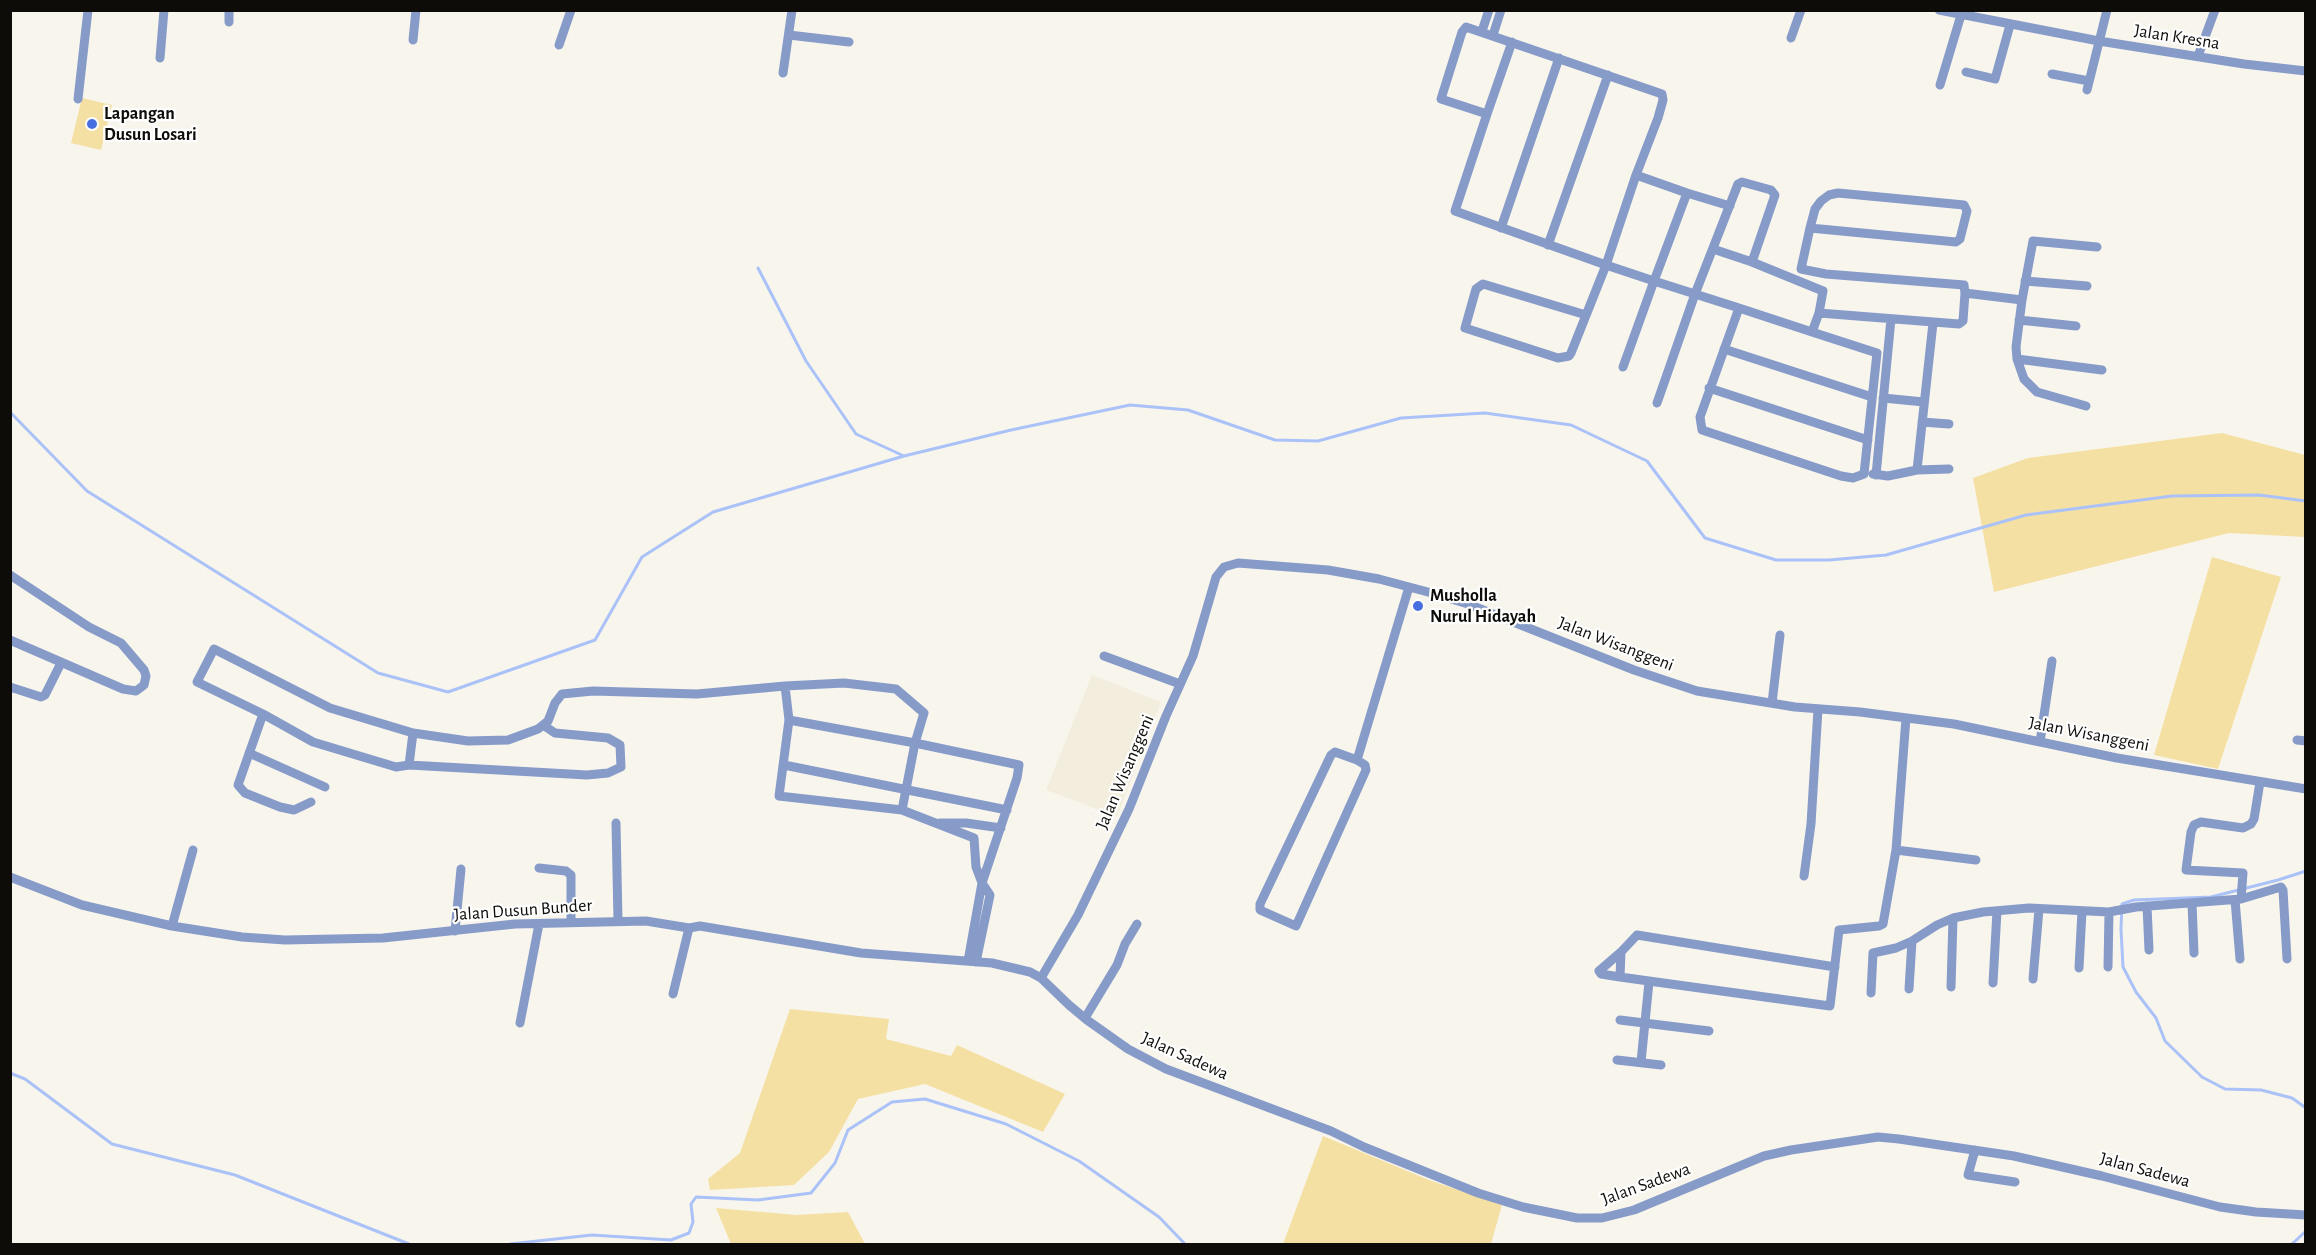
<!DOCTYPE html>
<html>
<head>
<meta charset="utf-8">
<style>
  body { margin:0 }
  #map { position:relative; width:2316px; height:1255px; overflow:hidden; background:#f8f5ed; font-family:"Alegreya Sans",sans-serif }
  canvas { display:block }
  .frame { position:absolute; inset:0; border:12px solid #0d0c09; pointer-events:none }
</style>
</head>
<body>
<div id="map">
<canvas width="2316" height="1255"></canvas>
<div class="frame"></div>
</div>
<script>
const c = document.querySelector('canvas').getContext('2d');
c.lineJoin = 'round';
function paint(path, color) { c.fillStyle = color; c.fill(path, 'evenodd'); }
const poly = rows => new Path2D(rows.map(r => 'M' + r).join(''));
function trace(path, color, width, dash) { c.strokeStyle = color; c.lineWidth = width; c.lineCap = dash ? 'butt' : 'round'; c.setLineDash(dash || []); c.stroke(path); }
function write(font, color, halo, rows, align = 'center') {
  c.font = font + ' "Alegreya Sans",sans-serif'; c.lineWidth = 4.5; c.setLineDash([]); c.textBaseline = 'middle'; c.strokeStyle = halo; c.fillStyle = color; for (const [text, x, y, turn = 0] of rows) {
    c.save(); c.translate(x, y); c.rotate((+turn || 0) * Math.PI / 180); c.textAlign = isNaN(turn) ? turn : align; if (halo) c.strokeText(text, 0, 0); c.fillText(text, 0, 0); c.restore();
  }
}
paint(poly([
  [1092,675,1161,702,1117,817,1046,790]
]), '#f2eddd');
paint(poly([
  [82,98,112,105,101,150,71,143],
  [2222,433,2305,455,2305,537,2229,533,1994,592,1973,478,2028,458],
  [2212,557,2281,577,2218,769,2154,755],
  [790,1009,889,1019,886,1039,951,1056,957,1045,1065,1094,1043,1132,925,1084,858,1099,829,1152,794,1185,710,1190,708,1179,740,1153],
  [1323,1136,1429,1180,1502,1205,1491,1244,1283,1244],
  [716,1208,797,1215,848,1212,865,1244,731,1244]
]), '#f5e0a3');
trace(poly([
  [758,268,806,361,856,434,904,456,1011,430,1130,405,1188,410,1275,440,1318,441,1401,418,1485,413,1571,425,1647,461,1705,538,1776,560,1829,560,1886,555,2026,515,2172,496,2259,495,2306,501],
  [10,412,87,491,378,673,448,692,595,640,642,557,713,512,904,456],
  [2306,871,2278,880,2211,897,2134,900,2122,904,2121,929,2123,967,2136,992,2156,1018,2165,1041,2202,1077,2225,1089,2261,1090,2292,1098,2306,1108],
  [10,1073,25,1079,112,1144,235,1175,409,1244],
  [510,1244,592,1235,671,1240,689,1233,693,1222,691,1204,696,1197,758,1200,811,1193,835,1163,848,1130,892,1102,925,1099,1006,1124,1079,1161,1159,1217,1185,1244],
  [2292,1244,2306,1231]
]), '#aac2f8', 3);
trace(poly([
  [1939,10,2099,41,2244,64,2306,71],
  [229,22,229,10],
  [1482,31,1489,10],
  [789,35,849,42],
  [1493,35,1501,10],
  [1791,38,1801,10],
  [413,40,416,10],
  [559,45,571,10],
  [2198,56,2215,10],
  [160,58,164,10],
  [1966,72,1995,79,2010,25],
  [783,73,792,10],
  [2052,74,2089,81],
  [1940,85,1961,15],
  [2087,90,2107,10],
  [78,99,88,10],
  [1487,114,1512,42],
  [1687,193,1730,206],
  [1501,228,1559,58],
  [1810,228,1956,242,1960,239,1967,211,1964,205,1838,193,1829,195,1821,201,1815,209,1810,228,1801,269,1826,274,1964,285,1965,293,1963,321,1959,324,1819,313],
  [1548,245,1608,75],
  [1713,249,1752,262,1823,291,1819,313,1812,332],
  [2025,281,2087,286],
  [1965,293,2022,300,2033,241,2097,247],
  [2022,300,2016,347,2017,359,2024,379,2037,392,2086,406],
  [1586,315,1483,284,1476,289,1465,328,1558,358,1569,356,1571,353,1606,265,1636,175],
  [2019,320,2076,326],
  [1724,349,1872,397],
  [2017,359,2102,370],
  [1623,367,1654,281,1687,193,1636,175,1658,118,1663,100,1662,94,1466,27,1462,32,1441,99,1487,114,1455,211,1606,265,1654,281,1695,294,1739,308,1812,332,1877,353,1864,474,1853,478,1841,476,1702,430,1700,417,1739,308],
  [1709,388,1868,440],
  [1883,398,1924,402],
  [1657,403,1695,294,1738,184,1742,182,1771,190,1775,195,1752,262],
  [1922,422,1949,424],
  [1917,470,1933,323],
  [1873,474,1888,476,1917,470,1949,469],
  [1876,475,1891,319],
  [10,575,89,627,121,643,144,670,146,676,144,685,136,691,123,689,10,640],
  [1104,656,1180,684],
  [10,687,41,697,45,695,61,663],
  [1772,703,1780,635],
  [263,714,313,742,396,767,409,765,413,733],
  [1906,718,1896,850,1976,860],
  [789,720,915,743,1019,765,1017,778,982,883,990,895,976,962],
  [2297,740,2306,741],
  [2040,742,2052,661],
  [249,753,325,787],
  [1357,760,1365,765,1366,770,1296,926,1260,910,1260,904,1331,755,1335,752,1357,760,1409,587],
  [409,765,587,775,608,773,621,767,620,745,608,738,555,733,543,725],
  [784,765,1007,810],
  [311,802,294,810,280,807,245,793,238,785,263,714,197,682,214,649,330,708,413,733,468,741,508,740,538,729,548,721,555,703,562,694,593,691,697,694,785,686],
  [902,810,915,743,924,713,896,689,844,683,785,686,789,720,779,796,902,810,974,838,976,867,982,883,968,961],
  [616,823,618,921],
  [940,823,966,823,1001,828],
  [539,868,566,871,571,875,571,922],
  [1804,876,1811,824,1818,709],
  [10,877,82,905,172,926,242,937,285,940,383,938,515,924,646,921,689,928,700,926,861,953,992,963,1030,972,1041,978,1069,1005,1087,1020,1128,1049,1166,1069,1331,1131,1364,1147,1478,1193,1523,1207,1577,1218,1602,1218,1634,1210,1764,1156,1791,1150,1878,1137,1899,1139,2014,1156,2102,1176,2220,1207,2256,1212,2306,1215],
  [2241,899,2281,887,2283,890,2287,959],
  [2235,900,2240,959],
  [2192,903,2194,953],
  [2147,906,2149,950],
  [172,926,193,850],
  [455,931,461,869],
  [1835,967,1637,935,1621,952,1620,977,1830,1006,1839,930,1879,926,1883,924,1896,850],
  [2108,967,2109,912],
  [2079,968,2082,911],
  [1620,977,1601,974,1599,971,1621,952],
  [1041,978,1078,915,1129,809,1166,716,1193,656,1216,577,1224,567,1238,563,1328,570,1379,579,1428,592,1468,604,1634,670,1697,691,1795,707,1860,712,1954,724,2117,758,2306,789],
  [2033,979,2039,909],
  [1993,983,1997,911],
  [1951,987,1953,918],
  [1909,989,1912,941],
  [1871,993,1873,953,1896,948,1912,941,1937,925,1953,918,1983,912,2029,908,2109,912,2136,907,2241,899,2243,873,2186,870,2191,832,2194,825,2201,822,2243,828,2251,824,2254,819,2260,782],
  [673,994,689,928],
  [1085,1018,1117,965,1125,944,1137,924],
  [1620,1020,1709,1031],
  [520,1023,539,924],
  [1617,1060,1661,1065],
  [1641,1062,1649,982],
  [1975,1150,1968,1175,2015,1182]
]), '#879bc9', 9);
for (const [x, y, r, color] of [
  [92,124,6,"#466ee0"],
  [1418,606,6,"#466ee0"]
]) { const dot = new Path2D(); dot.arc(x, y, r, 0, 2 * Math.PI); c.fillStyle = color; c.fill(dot); trace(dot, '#fff', 2); }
write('18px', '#0d0c09', '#fff', [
  ["Jalan Kresna",2177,37,9],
  ["Jalan Wisanggeni",1616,644,21],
  ["Jalan Wisanggeni",2089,734,11],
  ["Jalan Wisanggeni",1125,772,-67],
  ["Jalan Dusun Bunder",523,910,-4],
  ["Jalan Sadewa",1185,1056,24],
  ["Jalan Sadewa",2145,1170,15],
  ["Jalan Sadewa",1646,1184,-20]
]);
write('bold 18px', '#0d0c09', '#fff', [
  ["Lapangan",104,114],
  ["Dusun Losari",104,135],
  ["Musholla",1430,596],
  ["Nurul Hidayah",1430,617]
], 'left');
</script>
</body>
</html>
